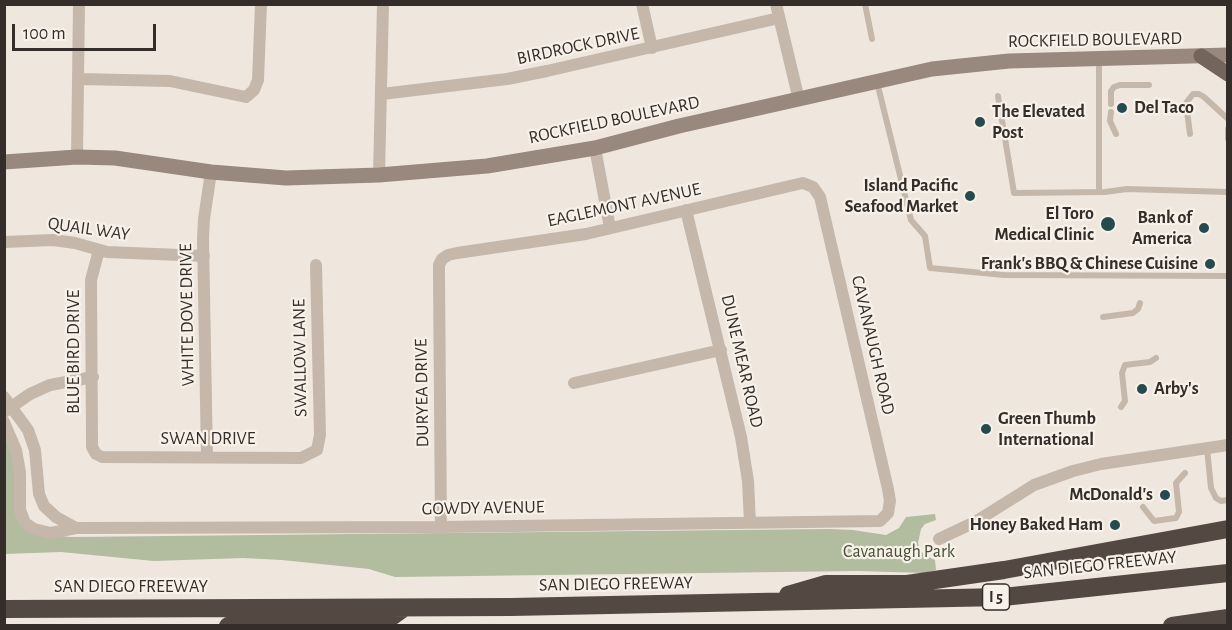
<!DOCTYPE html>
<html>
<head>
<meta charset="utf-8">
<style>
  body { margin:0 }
  #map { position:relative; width:1232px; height:630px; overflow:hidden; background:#efe7de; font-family:"Alegreya Sans",sans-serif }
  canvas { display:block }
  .frame { position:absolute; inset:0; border:6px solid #342d29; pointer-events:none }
  .scale { position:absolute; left:12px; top:24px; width:144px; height:27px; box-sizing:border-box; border:3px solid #342d29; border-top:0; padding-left:8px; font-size:18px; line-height:21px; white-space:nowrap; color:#342d29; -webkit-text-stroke:4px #f7f1e9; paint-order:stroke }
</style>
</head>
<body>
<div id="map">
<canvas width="1232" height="630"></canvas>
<div class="frame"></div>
<div class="scale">100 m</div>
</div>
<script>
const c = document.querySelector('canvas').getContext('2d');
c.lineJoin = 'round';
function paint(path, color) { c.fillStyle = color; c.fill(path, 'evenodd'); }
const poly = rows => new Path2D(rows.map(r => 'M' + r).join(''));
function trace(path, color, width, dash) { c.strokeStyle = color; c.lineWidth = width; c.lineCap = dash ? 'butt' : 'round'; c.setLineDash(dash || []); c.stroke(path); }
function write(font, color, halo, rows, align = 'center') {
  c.font = font + ' "Alegreya Sans",sans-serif'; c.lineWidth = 4.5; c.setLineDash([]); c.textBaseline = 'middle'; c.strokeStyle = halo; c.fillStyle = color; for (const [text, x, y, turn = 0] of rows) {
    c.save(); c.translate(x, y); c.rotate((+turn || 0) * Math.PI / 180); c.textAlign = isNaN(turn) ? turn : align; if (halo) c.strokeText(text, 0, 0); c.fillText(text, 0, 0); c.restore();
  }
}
paint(poly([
  [4,434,13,458,17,513,37,535,72,537,829,529,853,530,886,535,899,528,906,517,935,514,936,520,925,524,921,529,918,543,920,550,926,556,935,560,936,570,925,573,858,571,395,577,369,569,282,560,243,558,154,561,61,552,5,554]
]), '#b2bc9f');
trace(poly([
  [865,4,872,39],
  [1099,59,1099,192],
  [877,82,911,220,925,236,930,268,1004,275,1228,276],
  [998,96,1014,193,1105,192,1127,189,1228,192],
  [1111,104,1111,91,1114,87,1120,85,1149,85],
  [1111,112,1110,121,1116,134],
  [1228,129,1228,139],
  [1190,134,1186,103,1193,94,1199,94,1204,97,1228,119],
  [1103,317,1133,313,1138,309,1140,303],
  [1121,407,1125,401,1122,373,1125,365,1150,362,1156,358],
  [1207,448,1211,488,1216,498,1221,501,1228,500],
  [1143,507,1154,521,1176,518,1179,512,1176,483,1185,473]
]), '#c5b8ab', 6);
trace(poly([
  [642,4,652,48],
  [776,4,799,100],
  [79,79,170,81,246,97,254,90,258,80,261,4],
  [382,94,507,79,547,71,779,18],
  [595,148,610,228],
  [77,157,79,4],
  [379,175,383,4],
  [686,210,741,437,748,481,750,523],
  [4,242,53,240,75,243,107,252,204,256],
  [99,250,91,280,92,439,92,447,96,454,102,457,301,458,317,450,320,435,316,265],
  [574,383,721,350],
  [4,397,28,430,35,450,39,494,44,506,56,517,76,528],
  [4,412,30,394,50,385,93,377],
  [4,422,16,450,20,472,20,510,25,523,34,529,51,533,76,528,441,527,880,521,888,513,890,501,888,489,820,197,813,187,803,183,794,185,586,234,457,253,448,255,442,259,439,265,439,274,441,527],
  [207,457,203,238,204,219,211,172],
  [939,539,975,522,1034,485,1073,471,1101,464,1228,445]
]), '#c5b8ab', 12);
trace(poly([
  [4,162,77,157,115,158,211,172,286,178,379,175,487,166,595,148,679,126,932,69,1009,61,1228,55]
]), '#99887d', 15);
trace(poly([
  [1201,56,1228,74]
]), '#74655c', 15);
trace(poly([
  [788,595,826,584,907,584,1004,570,1228,529],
  [4,609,511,607,1003,597,1228,573],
  [228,626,380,625,404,608],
  [1172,626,1228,618]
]), '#544842', 18);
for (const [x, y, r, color] of [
  [1122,108,6,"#244c50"],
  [980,122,6,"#244c50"],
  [970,196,6,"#244c50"],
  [1108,224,8,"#244c50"],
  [1204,228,6,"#244c50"],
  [1210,264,6,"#244c50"],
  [1142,389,6,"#244c50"],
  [986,429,6,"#244c50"],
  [1165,495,6,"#244c50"],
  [1115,525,6,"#244c50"]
]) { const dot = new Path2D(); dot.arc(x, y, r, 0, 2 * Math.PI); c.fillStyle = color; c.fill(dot); trace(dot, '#f7f1e9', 2); }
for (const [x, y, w] of [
  [996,597,27]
]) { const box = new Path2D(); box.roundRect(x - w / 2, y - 13, w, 26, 4.5); c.fillStyle = '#f7f1e9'; c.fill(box); trace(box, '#342d29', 1.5); }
write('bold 16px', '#342d29', null, [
  ["I 5",996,597]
]);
write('18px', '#342d29', '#f7f1e9', [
  ["ROCKFIELD BOULEVARD",1095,40,-1],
  ["BIRDROCK DRIVE",578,46,-12],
  ["ROCKFIELD BOULEVARD",614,120,-12],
  ["EAGLEMONT AVENUE",624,205,-12],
  ["QUAIL WAY",89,229,8],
  ["WHITE DOVE DRIVE",187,315,-91],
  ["CAVANAUGH ROAD",873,345,77],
  ["BLUE BIRD DRIVE",74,352,-90],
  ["SWALLOW LANE",300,358,-91],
  ["DUNE MEAR ROAD",742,361,77],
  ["DURYEA DRIVE",422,393,-91],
  ["SWAN DRIVE",208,439],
  ["GOWDY AVENUE",483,508,-1],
  ["SAN DIEGO FREEWAY",1100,565,-6],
  ["SAN DIEGO FREEWAY",616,584,-1],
  ["SAN DIEGO FREEWAY",131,587]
]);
write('bold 18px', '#342d29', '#f7f1e9', [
  ["Del Taco",1134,108,"left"],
  ["The Elevated",992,112,"left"],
  ["Post",992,133,"left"],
  ["Island Pacific",958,186],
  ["Seafood Market",958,207],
  ["El Toro",1094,214],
  ["Medical Clinic",1094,235],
  ["Bank of",1192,218],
  ["America",1192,239],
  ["Frank's BBQ & Chinese Cuisine",1198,264],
  ["Arby's",1154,389,"left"],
  ["Green Thumb",998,419,"left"],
  ["International",998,440,"left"],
  ["McDonald's",1153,495],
  ["Honey Baked Ham",1103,525]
], 'right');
write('18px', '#434f30', '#f7f1e9', [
  ["Cavanaugh Park",899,552]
]);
</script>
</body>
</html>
